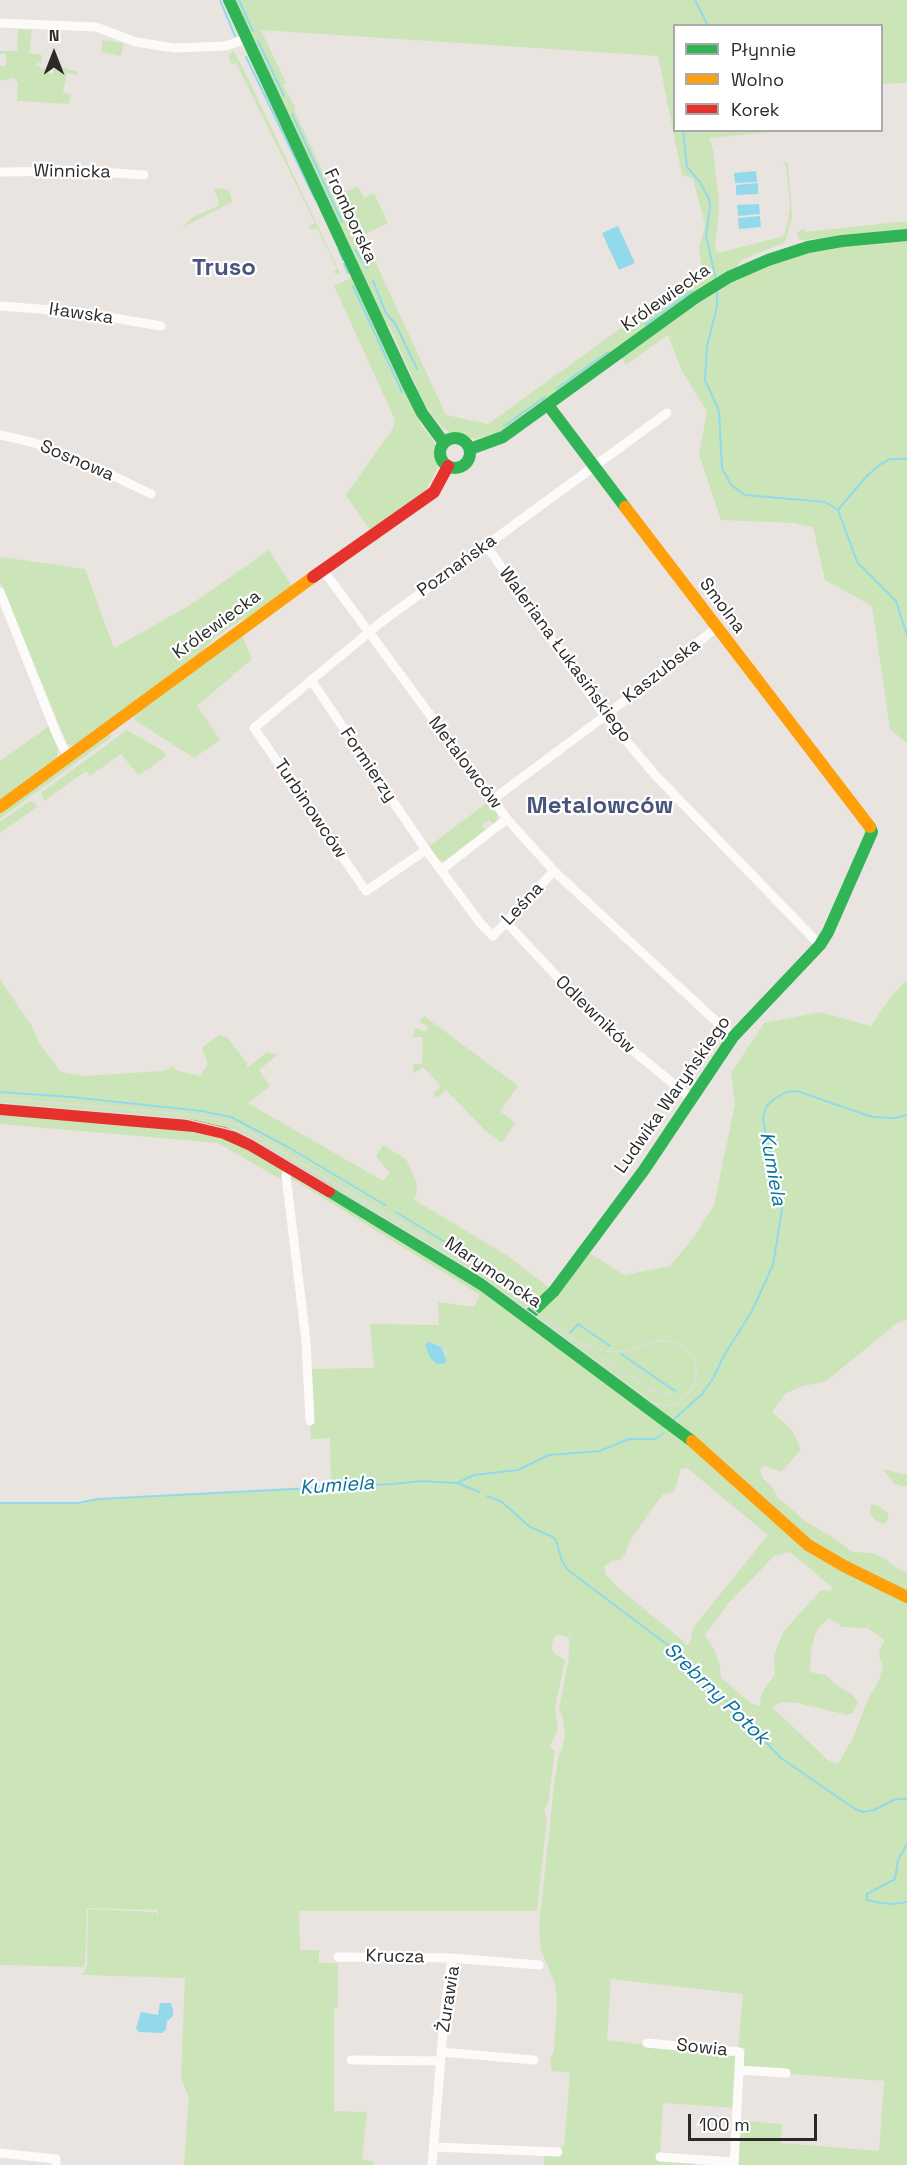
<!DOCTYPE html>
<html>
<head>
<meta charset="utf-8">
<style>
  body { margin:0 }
  #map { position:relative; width:907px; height:2165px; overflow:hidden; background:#e9e4e0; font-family:"Space Grotesk",sans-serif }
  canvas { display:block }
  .legend { position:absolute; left:673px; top:24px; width:210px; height:108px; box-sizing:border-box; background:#fff; border:2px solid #aaa; margin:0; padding:8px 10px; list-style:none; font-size:18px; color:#2a2a2a }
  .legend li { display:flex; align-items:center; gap:12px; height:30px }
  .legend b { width:30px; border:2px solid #aaa }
  .north { position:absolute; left:24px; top:24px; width:60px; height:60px; -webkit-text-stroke:4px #fff; paint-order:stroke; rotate:0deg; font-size:16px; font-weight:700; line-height:24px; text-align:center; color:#2a2a2a }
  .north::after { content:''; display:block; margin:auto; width:21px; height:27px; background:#2a2a2a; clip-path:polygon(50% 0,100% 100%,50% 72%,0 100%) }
  .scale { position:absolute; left:688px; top:2114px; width:129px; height:27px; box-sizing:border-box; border:3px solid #2a2a2a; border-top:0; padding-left:8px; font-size:18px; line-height:21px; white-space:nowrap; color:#2a2a2a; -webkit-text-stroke:4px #fff; paint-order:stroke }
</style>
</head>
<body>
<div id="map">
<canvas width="907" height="2165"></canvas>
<ul class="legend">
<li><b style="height:8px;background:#30b455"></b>Płynnie</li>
<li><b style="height:8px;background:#ff9f0a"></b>Wolno</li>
<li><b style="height:8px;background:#e5322d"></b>Korek</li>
</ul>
<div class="north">N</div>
<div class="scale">100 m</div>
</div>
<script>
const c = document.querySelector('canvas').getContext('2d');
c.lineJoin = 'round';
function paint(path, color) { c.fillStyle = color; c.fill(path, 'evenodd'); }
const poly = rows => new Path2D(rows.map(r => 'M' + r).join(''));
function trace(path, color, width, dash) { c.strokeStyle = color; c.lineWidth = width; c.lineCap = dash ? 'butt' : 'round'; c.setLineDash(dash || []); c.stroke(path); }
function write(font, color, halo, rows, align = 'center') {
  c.font = font + ' "Space Grotesk",sans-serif'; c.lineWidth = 4.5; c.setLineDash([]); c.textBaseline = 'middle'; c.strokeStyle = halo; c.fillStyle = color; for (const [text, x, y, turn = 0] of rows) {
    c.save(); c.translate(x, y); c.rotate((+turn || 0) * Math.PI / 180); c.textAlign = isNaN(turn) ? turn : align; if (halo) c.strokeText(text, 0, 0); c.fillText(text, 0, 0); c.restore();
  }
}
paint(poly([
  [234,0,907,0,907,83,882,84,882,26,674,26,674,130,781,131,709,138,713,150,719,201,718,222,715,241,717,253,784,236,788,222,790,206,786,167,782,160,788,164,791,202,792,216,787,236,784,243,741,260,736,268,511,427,498,433,476,439,453,434,443,428,432,415,422,399,391,329,381,317],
  [261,30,658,56,682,175,693,179,705,225,699,247,702,273,682,284,488,424,446,415,363,235,388,223,374,193,364,198,358,186,334,197,294,109,295,107,283,85,286,83],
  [18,29,32,30,29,53,42,55,41,63,37,63,36,66,40,67,40,70,42,68,48,69,48,73,53,74,55,65,78,72,78,75,67,73,63,92,71,94,69,104,17,101,18,83,14,78,0,81,0,66,6,66,6,54,0,54,0,51,17,51],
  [103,40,124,43,121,56,101,52],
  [233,50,243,68,341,275,332,272,337,269,317,228,311,230,309,226,315,223,236,63,231,64,229,57],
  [214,188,229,190,232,202,183,227,191,218,220,205],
  [907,221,907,230,804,240,800,240,797,234,797,232,804,229,805,232],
  [907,239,907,743,890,729,872,606,825,580,813,527,794,523,721,520,699,454,707,412,681,369,668,335,626,365,621,357,708,295,760,267,830,247],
  [353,277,421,425,434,441,438,460,438,467,425,491,370,530,346,495,393,428,395,420,334,286],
  [269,550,292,586,262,609,233,625,212,640,200,654,75,746,67,744,0,581,0,559,2,557,85,569,114,648,190,605],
  [242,635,252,659,197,706,220,740,194,758,136,721,134,716],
  [49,726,58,749,57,758,0,801,0,761],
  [127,730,163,751,166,756,147,770,138,775,121,754,90,776,86,771,44,801,41,793],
  [110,732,111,737,0,819,0,813],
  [29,801,34,802,37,807,0,833,0,822],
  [488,802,498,815,496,822,493,824,489,820,482,825,485,830,445,861,438,860,428,847],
  [0,979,33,1028,39,1043,61,1072,83,1076,163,1071,174,1066,175,1070,200,1076,208,1064,202,1048,219,1035,227,1037,247,1063,247,1068,267,1052,278,1055,259,1070,270,1086,248,1103,383,1181,390,1173,376,1157,383,1145,406,1159,417,1183,416,1196,413,1199,508,1256,551,1289,532,1305,524,1308,235,1133,0,1105],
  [907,980,907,1320,897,1323,825,1382,803,1386,786,1393,772,1412,792,1430,801,1450,781,1472,765,1466,760,1469,763,1478,773,1488,777,1497,808,1523,834,1538,853,1552,872,1553,887,1560,895,1567,907,1573,907,2165,734,2165,736,2120,782,2124,781,2143,879,2151,884,2081,739,2070,737,2108,663,2103,660,2156,695,2159,695,2165,544,2165,545,2152,558,2152,564,2145,570,2073,552,2071,550,2060,554,2051,557,2001,555,1984,541,1950,539,1926,554,1786,559,1753,561,1753,565,1734,563,1719,559,1709,568,1663,570,1662,568,1660,572,1614,569,1640,566,1636,557,1635,554,1638,551,1647,555,1654,565,1660,555,1708,558,1729,550,1747,555,1751,548,1804,544,1809,547,1820,537,1911,299,1911,300,1950,319,1950,319,1963,338,1963,338,2008,334,2008,334,2111,367,2112,362,2159,373,2161,373,2165,184,2165,189,2098,181,2077,185,1978,82,1975,87,1966,88,1909,156,1912,158,1916,158,1910,87,1908,85,1963,83,1967,0,1965,0,1503,78,1503,98,1499,331,1487,330,1438,311,1439,307,1369,374,1368,370,1324,439,1325,438,1302,474,1307,480,1295,294,1180,282,1180,218,1143,0,1124,0,1114,196,1130,235,1141,538,1319,537,1313,588,1252,624,1275,670,1266,694,1237,714,1205,735,1104,731,1073,764,1023,820,1012,871,1026,893,994],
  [429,1342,440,1345,445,1351,446,1360,441,1365,430,1358],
  [687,1468,768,1535,696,1624,691,1634,692,1639,688,1645,614,1584,606,1575,604,1567,613,1560,619,1561,625,1554,630,1540,663,1494,669,1494,675,1490,681,1469],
  [790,1552,832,1587,830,1591,821,1590,783,1632,774,1657,775,1675,766,1686,760,1698,761,1706,752,1704,721,1678,719,1662,714,1649,705,1635,728,1604,774,1556],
  [829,1618,842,1627,868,1628,885,1641,880,1649,879,1657,883,1666,879,1680,867,1701,854,1736,838,1764,828,1760,772,1707,783,1702,798,1703,847,1715,853,1713,858,1701,851,1694,835,1684,826,1675,810,1672,811,1652,815,1635,820,1626],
  [611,1979,743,1994,738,2048,638,2044,607,2040],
  [424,1016,518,1086,500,1111,515,1123,502,1143,485,1130,446,1090,437,1098,433,1094,441,1086,423,1067,414,1073,413,1064,422,1064,423,1037,413,1037,413,1033,416,1028,425,1032,428,1027,419,1022],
  [882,1469,907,1475,907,1487,895,1484],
  [871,1505,876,1505,886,1511,889,1516,887,1522,883,1524,874,1519,870,1513]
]), '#cce5b8');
paint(poly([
  [756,171,757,182,735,183,734,173],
  [758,183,758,194,736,195,736,185],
  [759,204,760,214,738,216,737,205],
  [760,216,761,227,739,229,738,218],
  [618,226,635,263,619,270,602,233],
  [429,1342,442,1347,446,1360,444,1364,437,1364,430,1358,425,1345],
  [160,2003,171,2003,173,2010,173,2016,167,2021,166,2030,162,2033,139,2032,136,2028,141,2012,158,2015]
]), '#92d9ec');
trace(poly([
  [220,0,235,36],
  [239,0,253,31],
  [695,0,708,26],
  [258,41,284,96],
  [246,57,315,199],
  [292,114,342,222],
  [683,130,687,167,700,182,709,199,710,207,706,236,716,280],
  [355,250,367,267],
  [339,251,343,260],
  [344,264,348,273],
  [373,281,386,313,396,325,417,369],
  [353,286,402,392],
  [717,289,717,307,707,346,705,380,719,411,722,468,731,485,745,495,825,502,838,510,857,562,896,601,907,635],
  [645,325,692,291],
  [556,389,608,352],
  [504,426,545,397],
  [838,510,864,479,879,465,890,459,907,459],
  [0,1092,71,1097,202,1111,231,1117,288,1147,385,1205],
  [396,1212,476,1261,531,1300],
  [570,1333,578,1324,610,1346],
  [621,1354,675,1391],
  [672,1421,702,1394,714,1377,723,1357,752,1311,773,1265,782,1209,773,1175,763,1118,766,1107,774,1099,786,1092,797,1091,872,1117,895,1118,907,1115],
  [457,1483,479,1492],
  [487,1496,502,1502,530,1527,551,1536,556,1540,562,1561,568,1570,685,1658,781,1758,855,1809,863,1812,874,1810,896,1799,907,1799],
  [0,1503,78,1503,98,1499,392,1484,422,1481,457,1483,474,1475,518,1470,549,1455,600,1451,629,1439,655,1439,664,1433],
  [907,1844,898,1860,895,1879,867,1894,867,1900,881,1903,894,1904,907,1902]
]), '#92d9ec', 2);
trace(poly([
  [0,23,96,27,136,42,174,48,225,46,247,39],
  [0,172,87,171,144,175],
  [0,306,79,312,161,326],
  [0,435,35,443,114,476,151,494],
  [486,545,605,716,656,776,820,945],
  [323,570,507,819,554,871,733,1037],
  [0,592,57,735,68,757],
  [311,680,426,850,481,924,493,936,554,871],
  [492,800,605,716,716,628],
  [426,850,366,891,254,728,380,623,667,413],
  [441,870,507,819],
  [506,922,604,1027,692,1099],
  [289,1167,286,1176,306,1341,310,1421],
  [338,1957,452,1958,539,1965],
  [647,2043,740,2052,734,2165],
  [441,2052,534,2060],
  [351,2060,440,2061],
  [739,2070,786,2073],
  [434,2147,558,2152],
  [0,2153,56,2159,56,2165],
  [660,2157,734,2162],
  [432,2165,445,2008,452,1958]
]), '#fcfbfa', 9);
trace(poly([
  [229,0,407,383,422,413,444,443],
  [548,405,625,507],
  '440 453a15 15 0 1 1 30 0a15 15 0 1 1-30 0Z',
  [470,449,503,437,695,298,729,277,768,260,808,247,842,241,907,235],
  [329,1191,484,1286,692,1441],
  [527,1317,554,1291,644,1170,733,1037,820,945,828,932,872,832,870,827]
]), '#30b455', 12);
trace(poly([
  [625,507,870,827],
  [0,807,313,577],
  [692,1441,808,1545,844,1566,907,1597]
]), '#ff9f0a', 12);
trace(poly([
  [313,577,434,492,448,466],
  [0,1109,194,1126,224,1133,251,1145,329,1191]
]), '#e5322d', 12);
trace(poly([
  [0,1098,184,1114,216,1119,237,1125,480,1270,568,1336,584,1345,599,1350,615,1352,627,1351,657,1341,669,1341,680,1345,694,1359,696,1369,696,1381,691,1390,678,1403,665,1406,653,1403,478,1274,254,1140,236,1131,186,1119,0,1103],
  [600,1357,615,1365,650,1389,673,1396]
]), '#ddddde', 1.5);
write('18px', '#2a2a2a', '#fff', [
  ["Winnicka",72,172,1],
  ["Fromborska",350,216,65],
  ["Królewiecka",666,298,-35],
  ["Iławska",81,314,8],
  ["Sosnowa",77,461,23],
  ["Poznańska",457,566,-36],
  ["Smolna",722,606,53],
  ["Królewiecka",217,625,-36],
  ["Waleriana Łukasińskiego",565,655,54],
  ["Kaszubska",662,671,-38],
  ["Metalowców",465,763,53],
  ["Formierzy",368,765,56],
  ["Turbinowców",310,809,56],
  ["Leśna",523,904,-47],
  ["Odlewników",595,1015,44],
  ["Ludwika Waryńskiego",673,1095,-55],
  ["Marymoncka",493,1273,34],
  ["Krucza",395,1957,1],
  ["Żurawia",449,1999,-81],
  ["Sowia",702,2048,6]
]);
write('italic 20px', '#0a729e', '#fff', [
  ["Kumiela",772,1169,80],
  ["Kumiela",337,1486,-4],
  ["Srebrny Potok",716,1694,44]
]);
write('bold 24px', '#49557c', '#fff', [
  ["Truso",224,268],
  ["Metalowców",600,806]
]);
</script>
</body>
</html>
